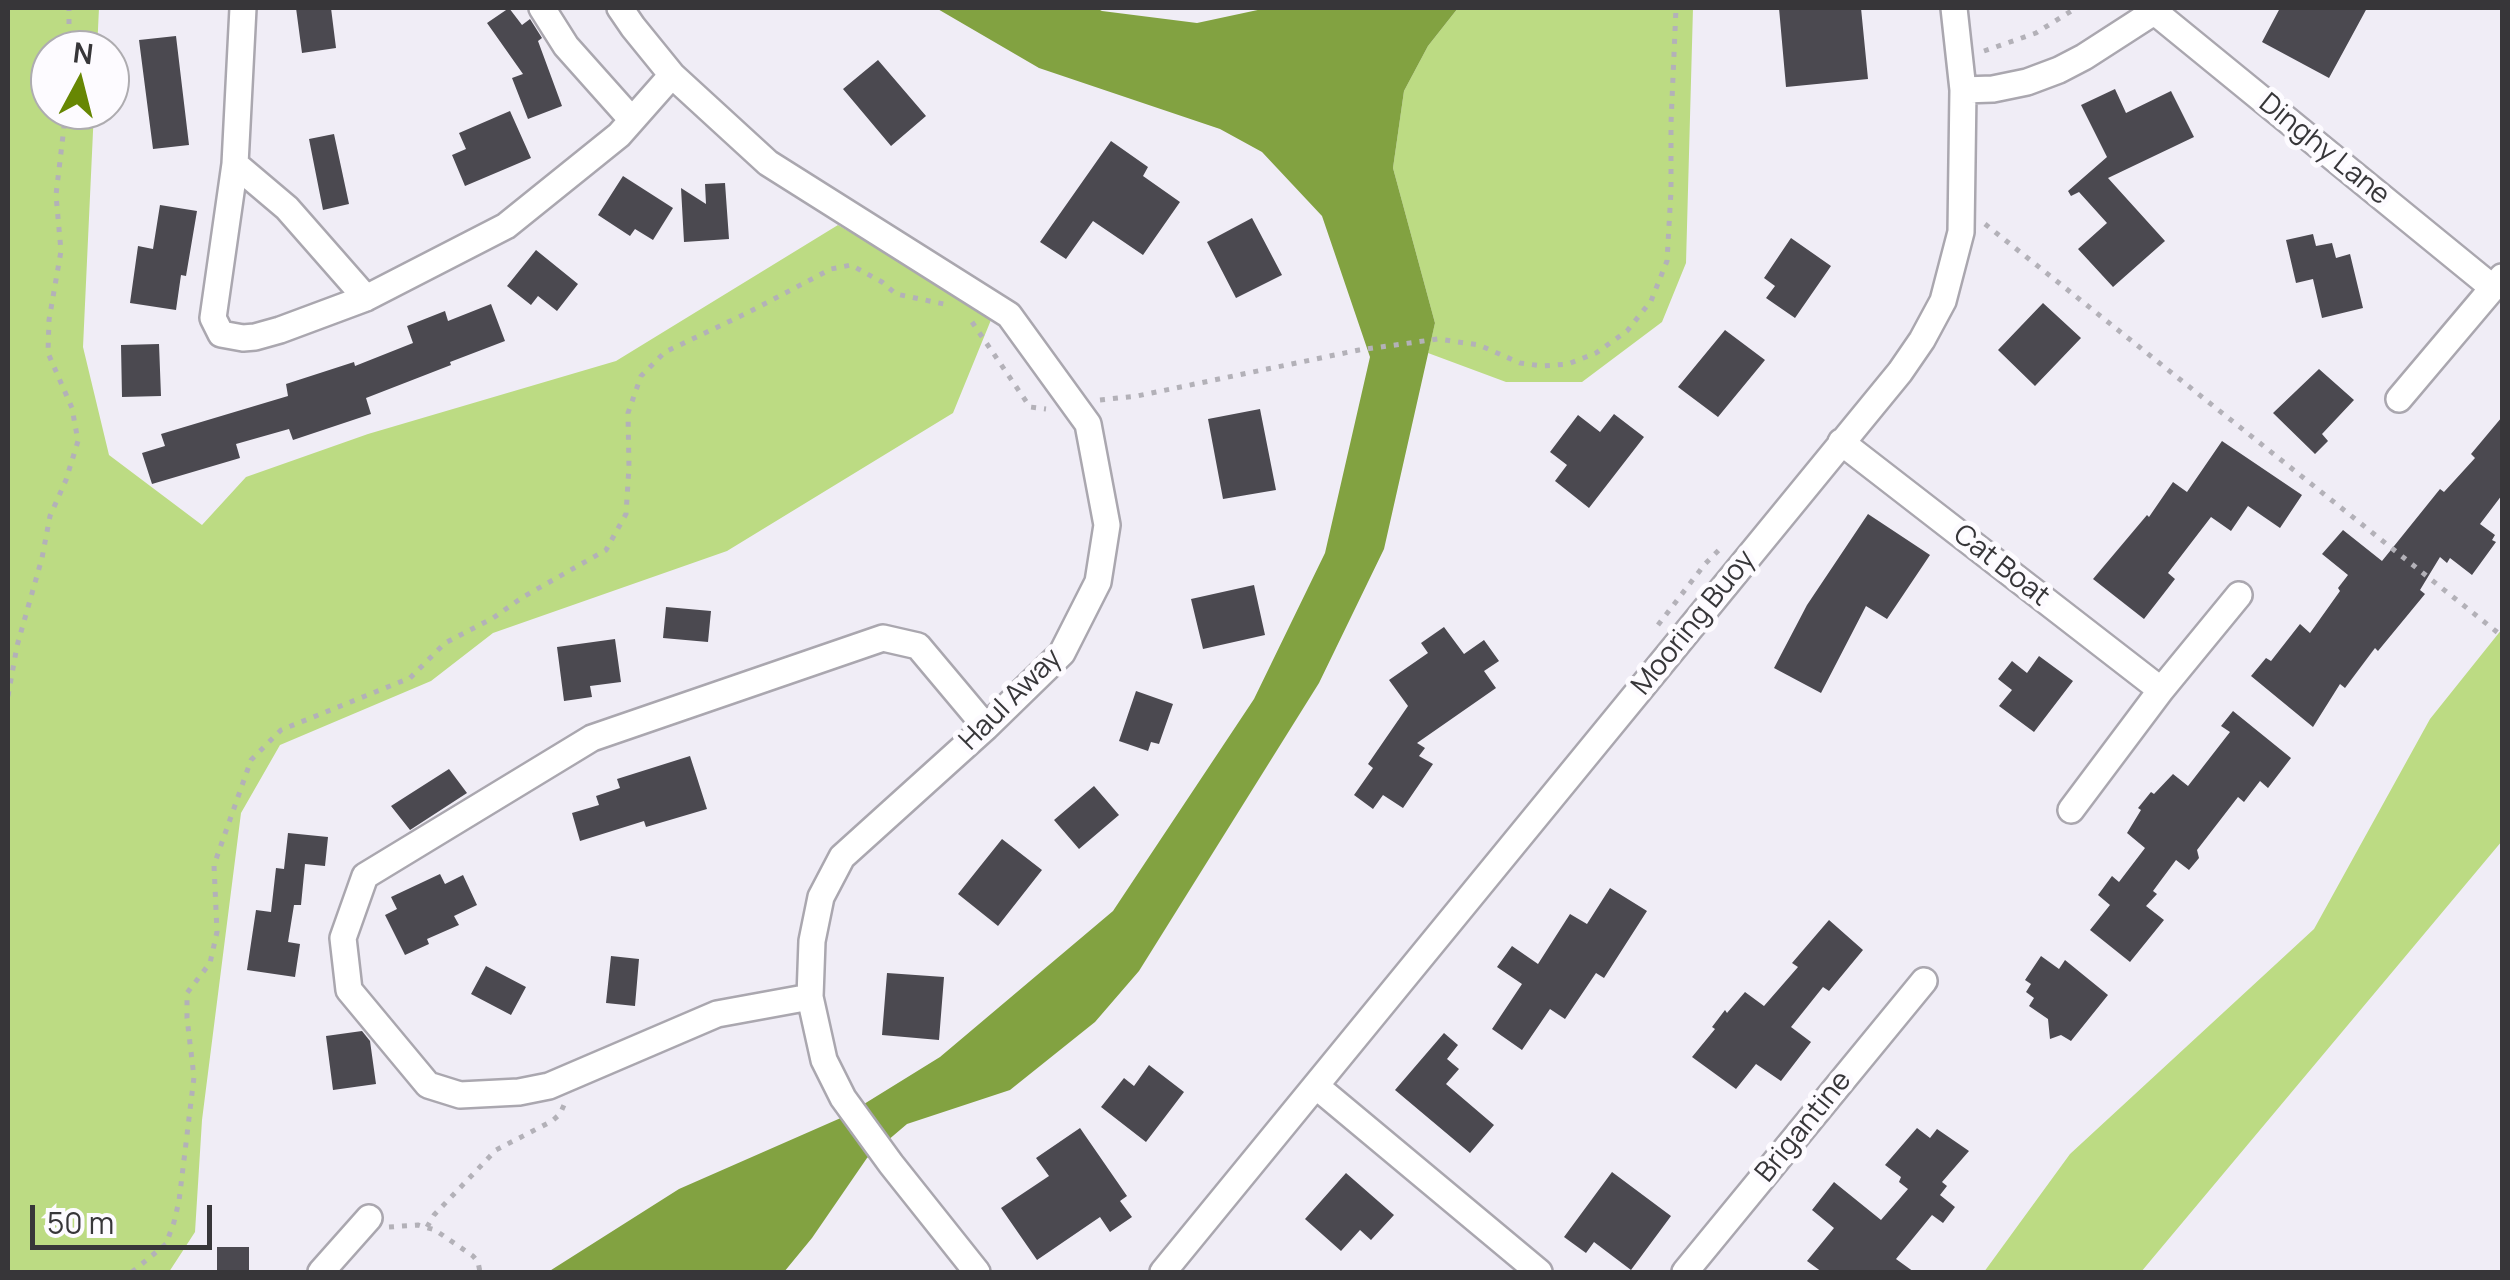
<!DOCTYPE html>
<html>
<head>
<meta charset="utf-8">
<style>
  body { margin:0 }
  #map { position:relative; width:2510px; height:1280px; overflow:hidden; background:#f0edf6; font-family:Manrope,sans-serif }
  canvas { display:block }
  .frame { position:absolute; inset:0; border:10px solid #373639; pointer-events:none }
  .north { position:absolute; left:30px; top:30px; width:100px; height:100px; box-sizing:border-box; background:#fdfbff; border:2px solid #aeacb0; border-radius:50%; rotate:7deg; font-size:28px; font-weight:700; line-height:40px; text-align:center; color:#373639 }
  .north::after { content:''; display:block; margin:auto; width:35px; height:45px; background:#678703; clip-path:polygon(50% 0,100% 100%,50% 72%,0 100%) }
  .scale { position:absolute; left:30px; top:1205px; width:182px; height:45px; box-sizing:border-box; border:5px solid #373639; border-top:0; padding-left:12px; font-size:30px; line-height:35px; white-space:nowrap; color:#373639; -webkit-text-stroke:8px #fdfbff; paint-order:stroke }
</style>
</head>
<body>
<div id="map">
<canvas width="2510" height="1280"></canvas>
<div class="frame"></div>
<div class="north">N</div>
<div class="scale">50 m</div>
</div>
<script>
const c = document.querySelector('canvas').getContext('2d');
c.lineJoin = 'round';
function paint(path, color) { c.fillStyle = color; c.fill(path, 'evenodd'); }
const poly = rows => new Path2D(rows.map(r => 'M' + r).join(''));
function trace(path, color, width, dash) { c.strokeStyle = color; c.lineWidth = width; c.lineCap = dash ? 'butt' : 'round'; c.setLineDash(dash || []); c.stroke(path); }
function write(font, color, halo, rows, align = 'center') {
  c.font = font + ' Manrope,sans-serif'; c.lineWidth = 10; c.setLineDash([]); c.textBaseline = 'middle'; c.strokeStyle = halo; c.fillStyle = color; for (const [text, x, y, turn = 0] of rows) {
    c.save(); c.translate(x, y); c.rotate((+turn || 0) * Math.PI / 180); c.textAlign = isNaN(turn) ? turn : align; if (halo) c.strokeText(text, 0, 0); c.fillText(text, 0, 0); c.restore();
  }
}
paint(poly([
  [8,8,99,8,97,50,50,50,50,110,94,110,83,347,109,455,202,525,246,477,368,434,616,361,838,225,993,315,953,413,727,551,493,633,431,681,280,745,241,813,202,1120,195,1232,169,1272,8,1272],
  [1458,8,1693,8,1686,263,1662,322,1582,382,1506,382,1428,353,1435,323,1393,168,1404,91,1428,46],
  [2502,629,2502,841,2141,1272,1984,1272,2070,1154,2314,929,2430,719]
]), '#bcdb83');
paint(poly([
  [936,8,1096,8,1102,11,1197,23,1267,8,1458,8,1428,46,1404,91,1393,168,1435,323,1384,549,1319,683,1139,971,1095,1022,1010,1090,907,1124,867,1158,812,1238,784,1272,548,1272,679,1189,843,1117,940,1057,1113,911,1254,699,1325,553,1370,357,1322,216,1262,152,1220,129,1039,68]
]), '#82a241');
paint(poly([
  [296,8,331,8,336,48,302,53],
  [509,8,522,25,530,19,542,38,538,41,562,106,528,119,512,78,523,74,487,23],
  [1779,8,1861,8,1868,79,1786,87],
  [2280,8,2367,8,2329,78,2262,42],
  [176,36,189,145,153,149,139,40],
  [878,60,926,116,891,146,843,89],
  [2115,89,2126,113,2171,91,2194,137,2108,178,2165,241,2113,287,2078,249,2107,223,2079,192,2071,196,2068,191,2107,157,2081,105],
  [510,111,531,158,465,186,452,155,466,149,459,133],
  [334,134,349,204,323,210,309,139],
  [1111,141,1148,167,1143,176,1180,202,1143,255,1093,221,1066,259,1040,242],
  [623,176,673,208,653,240,635,229,630,236,598,215],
  [725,183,729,239,684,242,681,188,706,204,705,184],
  [160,205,197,211,186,276,181,275,176,310,130,303,138,246,153,249],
  [1252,218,1282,275,1236,298,1207,242],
  [2313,234,2316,246,2332,243,2336,258,2350,254,2363,308,2322,318,2313,279,2296,283,2286,240],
  [1791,238,1831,266,1795,318,1766,298,1775,286,1764,278],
  [536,250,578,284,557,311,538,296,531,305,507,286],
  [2043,303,2081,338,2035,386,1998,350],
  [491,304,505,341,450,362,451,365,366,398,371,414,293,440,289,429,236,444,240,458,152,484,142,453,165,446,161,434,288,396,286,384,354,362,355,366,413,343,407,326,445,311,448,321],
  [1725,330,1765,360,1718,417,1678,387],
  [159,344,161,396,122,397,121,345],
  [2319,369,2354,400,2322,434,2328,441,2315,454,2273,413],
  [1260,409,1276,490,1223,499,1208,419],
  [1614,414,1644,437,1589,508,1555,481,1567,465,1550,452,1578,415,1600,432],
  [2502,417,2502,495,2480,524,2495,535,2492,540,2496,542,2472,575,2450,558,2447,563,2440,557,2420,590,2425,594,2378,651,2375,648,2345,688,2340,684,2313,727,2251,676,2266,658,2271,661,2300,624,2310,633,2340,591,2338,588,2348,575,2322,554,2343,530,2382,561,2440,489,2444,492,2475,458,2471,454],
  [2222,441,2302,495,2280,528,2248,506,2231,531,2211,517,2168,573,2175,579,2144,619,2093,579,2147,515,2149,517,2173,482,2187,492],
  [1868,514,1930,555,1887,619,1866,606,1821,693,1774,668,1807,605],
  [1254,585,1265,635,1203,649,1191,599],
  [666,607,711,611,708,642,663,638],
  [1444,627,1464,654,1484,640,1499,661,1484,671,1496,688,1417,743,1425,748,1419,756,1433,764,1403,808,1383,795,1373,809,1354,795,1373,768,1368,764,1408,706,1389,680,1428,653,1421,643],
  [615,639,621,682,590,686,592,697,564,701,557,647],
  [2039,656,2073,681,2034,732,1999,706,2012,690,1998,679,2012,661,2027,673],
  [1136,691,1173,704,1159,744,1151,742,1148,751,1119,741],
  [2233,711,2291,758,2268,788,2260,781,2244,802,2238,797,2197,850,2199,858,2189,870,2176,860,2153,891,2157,894,2146,906,2164,920,2130,962,2090,930,2110,905,2098,895,2112,876,2119,882,2145,848,2127,833,2141,810,2138,808,2151,792,2154,794,2173,774,2188,786,2230,732,2221,726],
  [690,756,707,809,646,827,644,821,580,841,572,813,599,805,596,796,620,788,617,779],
  [449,769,467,793,410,830,391,806],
  [1094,786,1119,815,1079,849,1054,820],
  [288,833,328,837,325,866,305,864,301,905,294,905,288,942,300,944,295,977,247,970,256,910,271,912,276,868,284,869],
  [1002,839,1042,870,998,926,958,894],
  [440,874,445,884,463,875,477,905,454,916,459,925,427,939,429,944,405,955,385,915,397,909,391,897],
  [1610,888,1647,911,1604,978,1596,973,1565,1019,1550,1009,1522,1050,1492,1029,1522,984,1497,967,1512,946,1538,964,1570,914,1587,924],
  [1829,920,1863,950,1829,991,1823,987,1791,1027,1811,1042,1781,1081,1756,1064,1736,1089,1692,1057,1715,1029,1712,1027,1725,1010,1727,1013,1745,992,1764,1006,1798,967,1792,963],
  [611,956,639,959,635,1006,606,1003],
  [2041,956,2059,969,2065,960,2108,995,2071,1041,2061,1035,2050,1039,2048,1019,2029,1006,2034,998,2026,992,2031,984,2025,980],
  [486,966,526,987,511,1015,471,994],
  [887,973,944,977,939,1040,882,1035],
  [362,1031,370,1041,376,1084,333,1090,326,1036],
  [1444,1033,1458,1045,1447,1059,1459,1069,1446,1084,1494,1125,1470,1153,1395,1090],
  [1149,1065,1184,1092,1146,1142,1101,1107,1124,1078,1134,1086],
  [1080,1128,1127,1196,1120,1201,1132,1217,1110,1232,1100,1217,1037,1260,1001,1208,1049,1176,1036,1158],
  [1917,1128,1930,1138,1937,1129,1969,1151,1942,1182,1947,1186,1940,1195,1955,1207,1943,1223,1932,1215,1896,1259,1914,1272,1822,1272,1807,1261,1834,1228,1812,1210,1834,1182,1881,1220,1908,1189,1899,1182,1901,1177,1885,1165],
  [1612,1172,1671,1216,1631,1270,1594,1242,1586,1253,1564,1237],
  [1346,1173,1394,1215,1371,1240,1360,1230,1341,1251,1305,1219],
  [217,1247,249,1247,249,1272,217,1272]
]), '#4b4950');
const minor = poly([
  [243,8,235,164,213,318,221,334,243,338,255,337,280,330,366,298,506,226,619,135,672,75],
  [542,8,566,46,632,120],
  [620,8,633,27,672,75,768,163,1009,315,1088,424,1107,525,1098,582,1062,653,986,727,842,857,821,897,812,941,810,997,824,1060,843,1098,891,1164,977,1272],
  [2155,12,2493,288],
  [1963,90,1993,89,2027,82,2059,70,2084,57,2160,8],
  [235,164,287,208,366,298],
  [2399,399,2502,277],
  [1841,442,2161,690],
  [2071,810,2161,690,2239,595],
  [810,997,717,1014,549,1086,519,1092,460,1095,428,1085,349,990,343,938,365,876,592,738,883,638,918,646,986,727],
  [1316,1086,1539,1272],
  [321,1272,369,1218],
  [1163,1272,1900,372,1922,340,1943,301,1961,232,1963,90,1954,8],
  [1685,1272,1924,981]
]);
trace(minor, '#aaa7af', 30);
trace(poly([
  [69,50,69,8],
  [1984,51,2036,33,2076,8],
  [1985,224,2502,636],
  [972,322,1030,407,1046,409],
  [1100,400,1137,396,1359,350,1438,339,1479,345,1520,363,1542,366,1568,364,1596,353,1627,331,1651,301,1667,261,1671,191,1671,123,1676,8],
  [1658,625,1705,564,1724,545],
  [8,696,17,646,42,558,50,516,66,480,78,441,72,408,48,353,49,320,61,251,56,195,66,110],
  [389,1227,418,1225,435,1230,473,1256,478,1262,480,1272],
  [427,1227,434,1215,496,1150,552,1121,560,1114,564,1105],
  [132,1272,166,1244,174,1222,179,1201,194,1077,187,1018,187,993,210,963,217,932,214,865,251,760,281,730,410,678,445,643,493,618,523,597,606,550,626,514,629,467,628,413,641,376,665,352,747,313,831,269,851,265,882,282,896,294,944,304]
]), '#b3b1b8', 5, [5, 8]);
trace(minor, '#fff', 25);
write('28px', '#373639', '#fdfbff', [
  ["Dinghy Lane",2324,150,39],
  ["Cat Boat",2001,566,38],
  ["Mooring Buoy",1694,623,-51],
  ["Haul Away",1011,700,-45],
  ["Brigantine",1804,1127,-51]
]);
</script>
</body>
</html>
